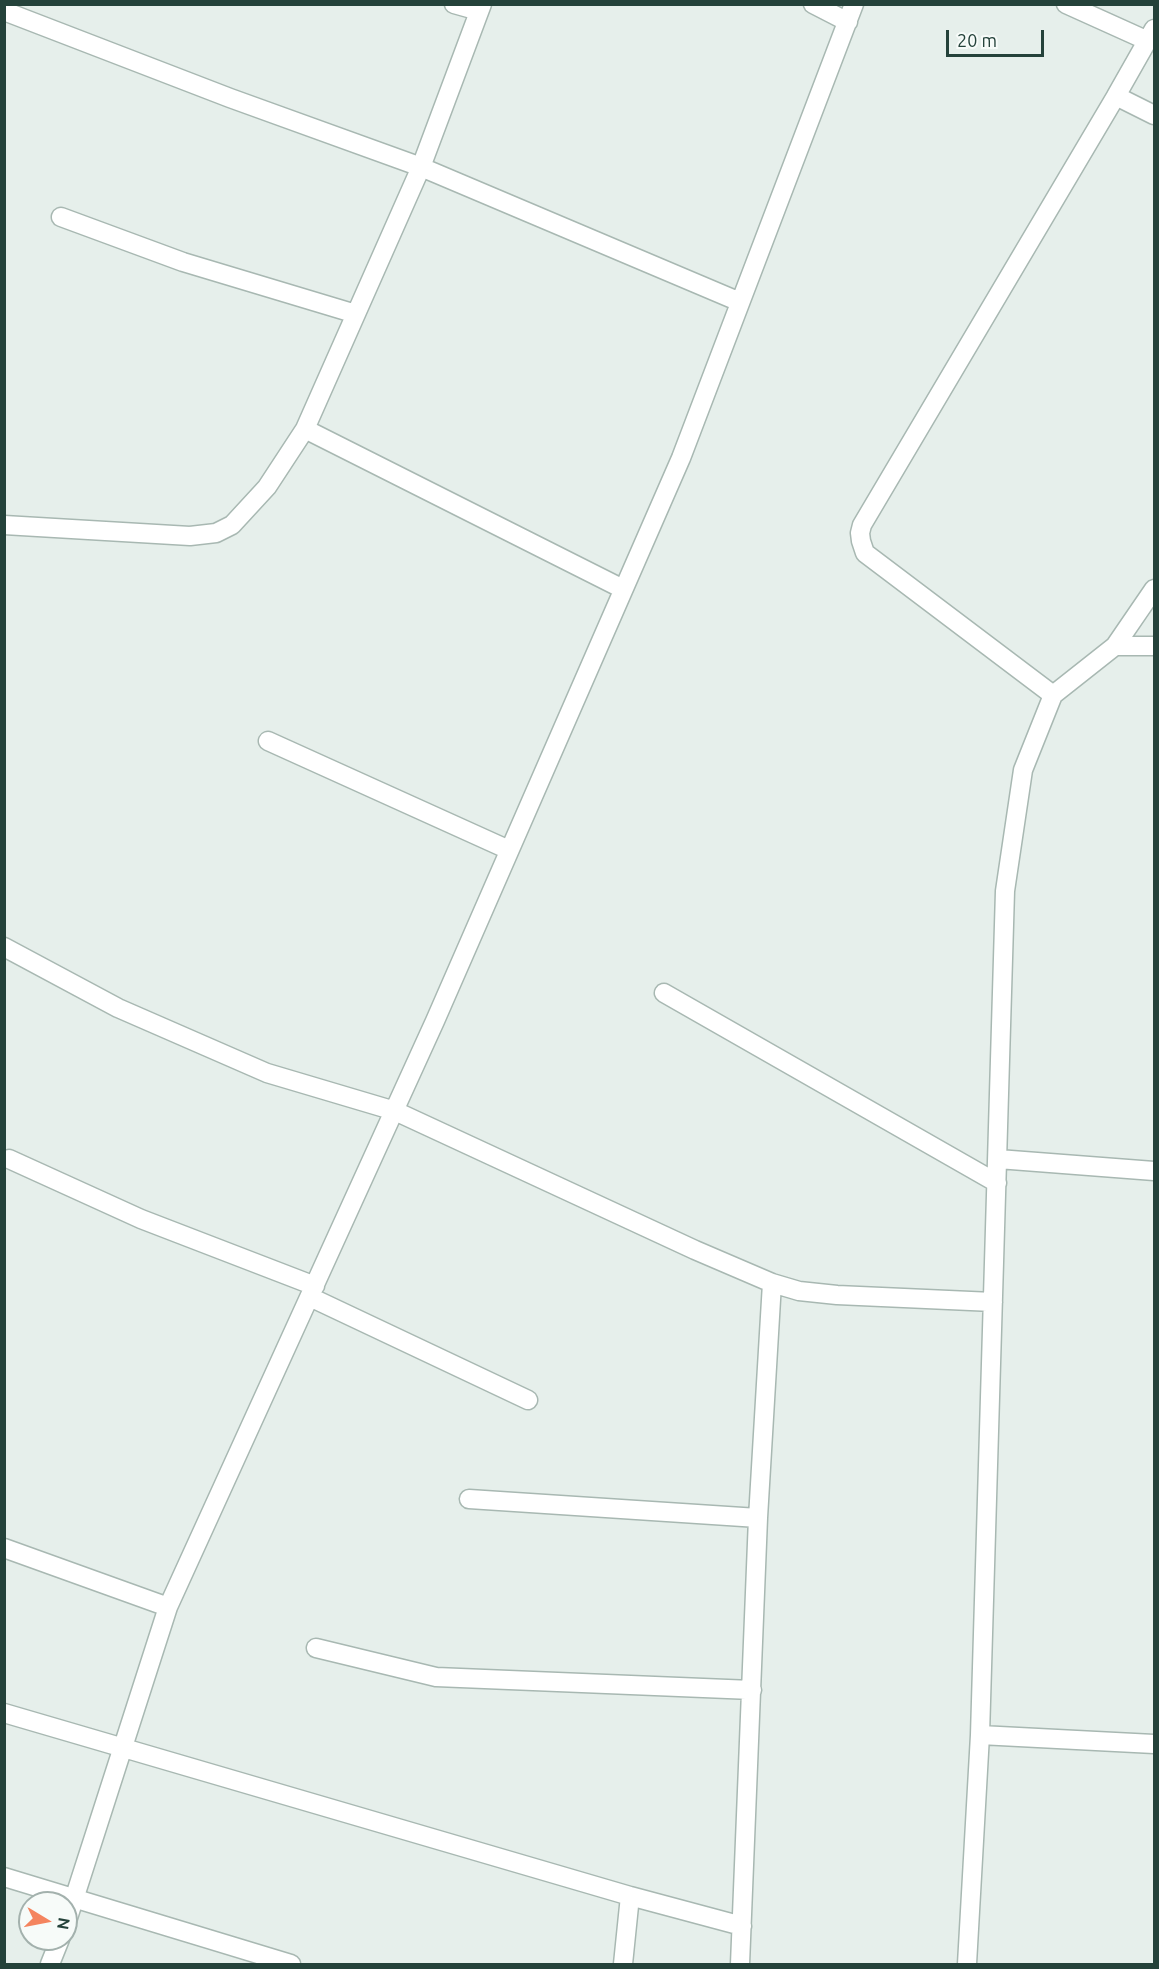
<!DOCTYPE html>
<html>
<head>
<meta charset="utf-8">
<style>
  body { margin:0 }
  #map { position:relative; width:1159px; height:1969px; overflow:hidden; background:#e6efeb; font-family:Ubuntu,sans-serif }
  canvas { display:block }
  .frame { position:absolute; inset:0; border:6px solid #24423a; pointer-events:none }
  .north { position:absolute; left:18px; top:1891px; width:60px; height:60px; box-sizing:border-box; background:#f7fbf9; border:2px solid #a3b1ad; border-radius:50%; rotate:100deg; font-size:16px; font-weight:700; line-height:24px; text-align:center; color:#24423a }
  .north::after { content:''; display:block; margin:auto; width:21px; height:27px; background:#f4845f; clip-path:polygon(50% 0,100% 100%,50% 72%,0 100%) }
  .scale { position:absolute; left:946px; top:30px; width:98px; height:27px; box-sizing:border-box; border:3px solid #24423a; border-top:0; padding-left:8px; font-size:18px; line-height:21px; white-space:nowrap; color:#24423a; -webkit-text-stroke:4px #f7fbf9; paint-order:stroke }
</style>
</head>
<body>
<div id="map">
<canvas width="1159" height="1969"></canvas>
<div class="frame"></div>
<div class="north">N</div>
<div class="scale">20 m</div>
</div>
<script>
const c = document.querySelector('canvas').getContext('2d');
c.lineJoin = 'round';
const poly = rows => new Path2D(rows.map(r => 'M' + r).join(''));
function trace(path, color, width, dash) { c.strokeStyle = color; c.lineWidth = width; c.lineCap = dash ? 'butt' : 'round'; c.setLineDash(dash || []); c.stroke(path); }
const minor = poly([
  [454,4,479,11],
  [482,4,421,167,305,429,623,589],
  [813,4,848,22],
  [1066,4,1148,41],
  [4,11,230,98,421,167,740,302],
  [1116,96,1154,29],
  [61,217,183,262,356,314],
  [4,525,190,536,216,533,232,525,267,487,305,429],
  [1115,646,1154,646],
  [1053,695,865,553,861,541,860,533,862,525,1116,96,1154,115],
  [268,741,509,850],
  [4,947,118,1008,267,1073,395,1111,695,1250,772,1283,799,1291,837,1295,993,1302],
  [664,993,997,1183],
  [9,1159,141,1219,315,1286],
  [998,1159,1154,1171],
  [310,1297,528,1400],
  [469,1499,758,1518],
  [4,1548,168,1607],
  [316,1648,436,1677,752,1690],
  [4,1713,630,1896,742,1926],
  [980,1735,1154,1744],
  [4,1877,291,1964],
  [66,1924,168,1607,435,1021,681,458,854,4],
  [50,1964,60,1939],
  [623,1964,630,1896],
  [740,1964,758,1518,772,1283],
  [967,1964,980,1735,1005,891,1023,770,1053,695,1115,646,1154,589]
]);
trace(minor, '#a8b8b2', 21);
trace(minor, '#fff', 18);
</script>
</body>
</html>
